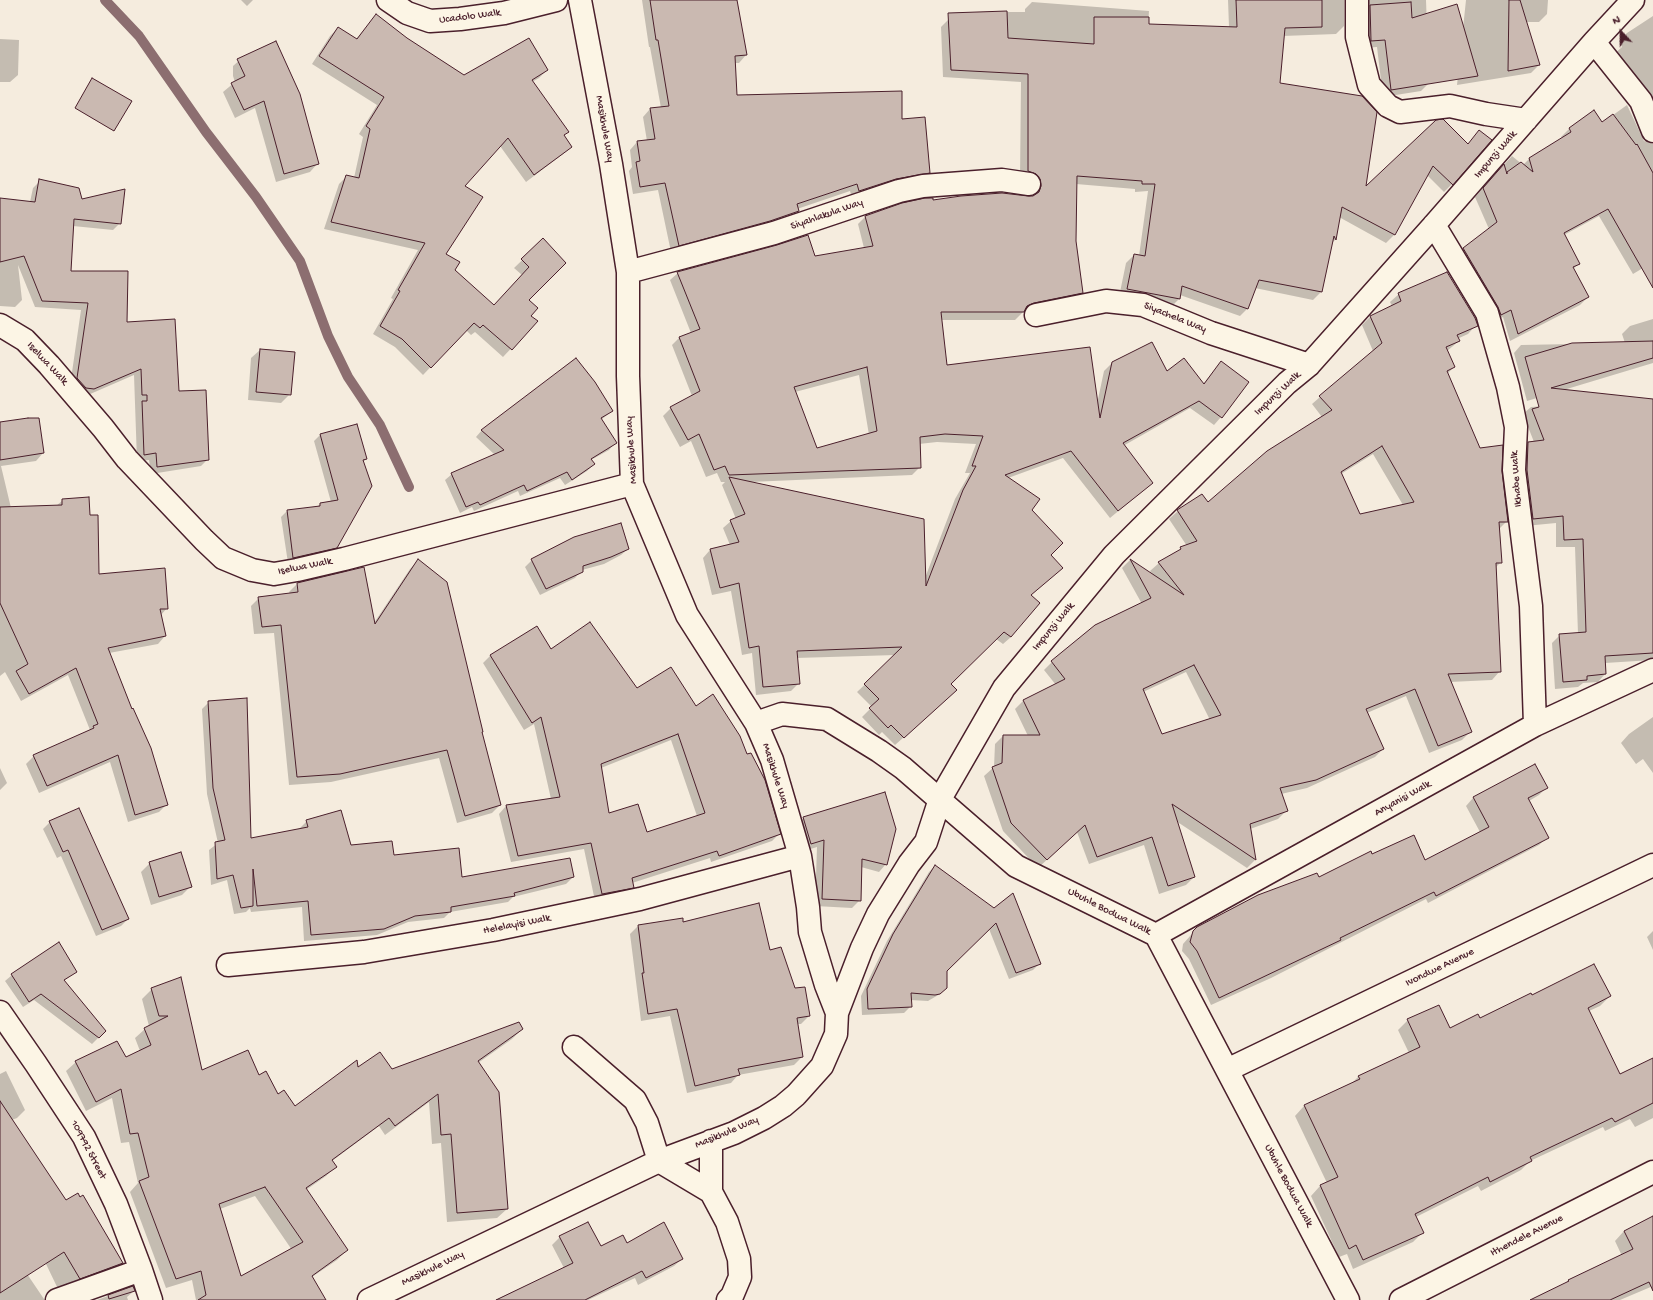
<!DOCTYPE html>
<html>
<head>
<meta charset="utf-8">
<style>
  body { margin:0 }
  #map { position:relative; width:1653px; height:1300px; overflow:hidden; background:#f5ecde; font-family:"Gochi Hand",sans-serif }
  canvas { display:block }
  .north { position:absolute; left:1601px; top:12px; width:40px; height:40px; -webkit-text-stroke:3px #fcf5e5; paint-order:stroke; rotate:338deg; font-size:11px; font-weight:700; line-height:16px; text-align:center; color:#4a1f2b }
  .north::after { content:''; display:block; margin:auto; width:14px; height:18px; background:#4a1f2b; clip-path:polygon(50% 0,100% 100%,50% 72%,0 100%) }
</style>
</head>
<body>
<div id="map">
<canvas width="1653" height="1300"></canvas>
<div class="north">N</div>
</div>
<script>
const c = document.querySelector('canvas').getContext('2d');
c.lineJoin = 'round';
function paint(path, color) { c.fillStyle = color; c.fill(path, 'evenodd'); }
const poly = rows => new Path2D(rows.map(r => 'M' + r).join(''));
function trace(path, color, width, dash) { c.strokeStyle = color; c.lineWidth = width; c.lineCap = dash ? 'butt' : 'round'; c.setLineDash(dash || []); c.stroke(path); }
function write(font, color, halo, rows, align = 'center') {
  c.font = font + ' "Gochi Hand",sans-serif'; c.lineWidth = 3; c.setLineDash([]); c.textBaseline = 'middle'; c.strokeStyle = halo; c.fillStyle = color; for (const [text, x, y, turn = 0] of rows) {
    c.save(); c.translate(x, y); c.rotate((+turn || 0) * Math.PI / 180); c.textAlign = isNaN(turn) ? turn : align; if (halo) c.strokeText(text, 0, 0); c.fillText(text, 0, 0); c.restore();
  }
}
paint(poly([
  [241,0,253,0,247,6],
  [642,0,736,0,746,55,739,63,734,63,736,96,901,120,929,173,922,180,852,198,850,191,797,209,798,211,791,219,671,252,658,190,633,194,629,171,632,167,630,150,637,142,647,141,643,117,650,109,661,108,650,47,649,47],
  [1228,0,1344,0,1344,26,1336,34,1283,36,1279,84,1364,188,1464,149,1479,131,1452,184,1444,192,1427,175,1394,235,1386,243,1339,217,1335,240,1331,244,1321,292,1313,300,1255,288,1248,308,1240,316,1180,295,1179,299,1171,307,1119,297,1126,263,1134,255,1139,256,1148,191,1135,192,1135,189,1076,184,1075,241,1082,292,1074,300,1025,310,1015,320,941,320,946,366,1097,404,1104,371,1112,363,1167,372,1203,384,1221,362,1221,417,1214,425,1190,408,1123,446,1152,483,1110,518,1063,458,1008,478,1031,510,1049,555,1053,576,1030,596,1011,637,1003,644,996,639,950,684,948,698,895,745,882,732,879,735,862,717,872,707,857,692,896,655,796,658,799,683,791,691,756,695,752,653,742,655,731,591,712,595,703,558,710,550,730,545,723,528,731,521,736,519,722,485,725,482,721,482,717,473,706,477,691,441,680,447,663,416,671,408,692,396,672,345,680,337,691,333,670,280,678,273,814,257,864,248,858,224,866,216,932,201,1033,197,1033,187,1020,179,1021,82,943,77,941,27,949,19,1001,12,1025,12,1025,9,1032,2,1149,11,1148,25,1229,27],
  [1075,293,1075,296,1029,305,1028,303],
  [859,375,869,435,816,449,795,392],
  [937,442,976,444,965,473,970,473,955,499,925,578,750,482,912,475,920,467,919,444],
  [1359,0,1426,0,1429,83,1421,91,1383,97,1377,47,1364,48],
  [1466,0,1548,0,1547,14,1539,22,1525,22,1539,65,1531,73,1457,85],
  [1653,16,1653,125,1611,57,1622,47,1619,41,1627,33],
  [374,18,464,76,547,70,539,78,532,82,567,132,564,136,571,147,563,154,526,182,500,146,464,186,445,254,454,270,494,306,522,275,514,268,543,240,528,300,530,316,537,321,503,357,475,332,471,335,466,330,423,375,395,347,373,334,393,299,391,298,418,250,324,229,339,184,347,176,354,178,363,137,359,134,377,105,312,64,330,36,338,28,356,39],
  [0,39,19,40,18,75,10,82,0,82],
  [242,58,318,163,310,172,276,182,255,108,235,118,223,92,235,82,233,76,233,66],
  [1627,105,1644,141,1653,144,1653,262,1633,274,1599,216,1564,235,1579,264,1573,269,1588,297,1580,305,1510,341,1503,317,1493,322,1455,257,1463,249,1489,229,1475,197,1512,156,1523,165,1530,158,1563,138,1561,137,1569,129,1574,136,1602,123],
  [40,181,82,200,120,223,113,230,73,226,70,272,126,323,178,392,208,459,201,466,151,474,149,460,137,461,134,375,81,398,70,386,81,310,35,307,18,265,22,300,15,307,0,306,0,199,30,202,33,188],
  [1399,294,1476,325,1468,334,1457,339,1459,341,1447,351,1454,367,1447,374,1479,449,1501,471,1507,521,1498,530,1501,562,1495,568,1500,671,1492,680,1450,682,1470,732,1462,740,1429,753,1406,696,1367,713,1383,749,1375,757,1307,788,1281,794,1287,810,1278,819,1250,829,1255,860,1247,868,1176,821,1194,877,1186,885,1159,894,1144,845,1089,864,1077,832,1038,868,1003,831,984,776,994,767,995,744,1003,736,1028,736,1015,709,1023,701,1056,685,1044,670,1052,662,1142,604,1122,568,1130,560,1154,576,1150,571,1159,563,1187,546,1169,519,1178,511,1207,503,1322,417,1312,404,1373,351,1362,325,1370,317,1392,306,1390,302],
  [1373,454,1403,505,1360,515,1341,474],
  [1186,672,1210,720,1162,735,1143,692],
  [1653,319,1653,363,1527,401,1514,353,1521,345,1625,343,1622,334,1630,326],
  [260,350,290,394,281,403,248,400,251,358],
  [1653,399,1653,660,1605,663,1605,674,1598,682,1583,683,1578,687,1555,689,1552,643,1560,635,1578,634,1575,547,1556,547,1556,523,1525,526,1520,451,1528,443,1534,442,1523,414,1531,407],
  [612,411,601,420,615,443,609,450,591,460,594,464,587,471,565,485,560,478,520,496,518,491,474,511,472,507,460,513,445,480,452,474,495,455,476,437,482,430],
  [38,418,43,453,36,461,1,466,11,508,56,506,63,500,89,516,98,575,167,608,161,615,165,636,158,644,109,653,166,805,159,812,128,822,110,762,39,793,26,764,34,756,90,730,68,675,21,701,5,672,0,676,0,424],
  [357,425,366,459,362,463,336,547,329,554,288,563,281,517,287,511,316,508,320,504,331,502,314,441,320,435],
  [628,549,621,555,604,564,582,570,575,578,540,595,525,567,532,560],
  [418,561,500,805,492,813,457,823,439,758,331,782,289,785,274,633,254,634,251,606,259,598,290,594,289,592,297,584,374,623,410,569],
  [536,627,551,651,636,690,779,834,772,841,711,862,710,858,632,883,633,887,625,895,595,901,584,849,511,862,499,814,506,806,551,799,534,724,524,730,483,663,490,656],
  [671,740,697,816,646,833,608,815,601,768],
  [209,702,250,839,301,830,300,828,307,821,350,846,393,856,461,878,573,877,566,884,513,897,508,902,450,912,444,918,408,922,377,935,304,941,302,907,251,912,250,908,246,912,234,914,227,880,211,885,209,850,218,843,207,794,202,709],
  [1653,717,1653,773,1643,759,1636,764,1621,743,1629,734],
  [0,768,7,783,0,790],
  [1547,787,1539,795,1529,801,1547,838,1539,845,1428,903,1426,899,1271,978,1211,1005,1189,959,1182,951,1183,944,1198,927,1319,879,1371,855,1425,861,1480,832,1466,806,1473,798],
  [78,809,128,919,121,926,96,936,61,856,57,858,43,829,50,822],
  [804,818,886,864,879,872,861,867,860,900,852,908,815,906,817,847,804,851,796,825],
  [150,863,190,887,182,895,151,905,141,872],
  [935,866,1039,964,1033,970,1009,979,989,929,946,971,946,988,940,994,928,1001,910,1000,911,1006,904,1013,862,1015,861,996,887,941,929,872],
  [682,919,683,923,770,952,809,1016,801,1024,797,1024,802,1057,794,1065,738,1075,731,1083,687,1093,670,1016,641,1021,630,934,638,926],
  [1653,931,1653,950,1647,937],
  [75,972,64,981,105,1031,92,1044,34,1000,23,1007,5,981,12,975],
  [181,979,202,1071,258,1076,277,1096,295,1107,358,1069,392,1070,522,1029,512,1039,478,1063,507,1209,497,1218,447,1222,441,1143,432,1144,429,1102,385,1135,379,1126,332,1161,335,1167,326,1176,306,1190,347,1250,337,1260,312,1277,324,1300,265,1300,292,1250,255,1196,220,1209,244,1300,196,1300,192,1280,166,1288,130,1192,138,1183,129,1142,121,1143,112,1098,86,1111,66,1071,76,1062,126,1059,140,1051,135,1038,145,1029,149,1026,142,999,152,989],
  [1531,996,1610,996,1600,1006,1589,1011,1620,1075,1653,1059,1653,1118,1635,1127,1630,1119,1605,1131,1603,1127,1530,1161,1521,1170,1481,1191,1478,1186,1416,1217,1423,1232,1413,1242,1353,1269,1347,1254,1339,1257,1311,1196,1320,1186,1327,1183,1295,1116,1304,1106,1350,1085,1359,1076,1409,1053,1398,1030,1408,1020,1449,1029,1479,1019],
  [6,1071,25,1110,17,1118,12,1120,65,1201,121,1263,114,1271,59,1291,0,1168,0,1074],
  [1653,1218,1653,1286,1620,1300,1532,1300,1564,1285,1568,1280,1622,1256,1615,1241,1624,1231],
  [0,1234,44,1299,44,1300,0,1300],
  [560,1237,601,1247,626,1244,682,1259,674,1266,638,1285,635,1278,588,1300,495,1300,564,1268,552,1245],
  [133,1287,134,1291,127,1297,128,1300,97,1300]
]), '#0003');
trace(poly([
  [105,0,139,36,206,132,256,197,300,261,328,336,348,377,380,425,409,487]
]), '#8c6e70', 10);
const building = poly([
  [650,0,737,0,747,55,735,56,737,95,902,91,902,119,925,117,930,173,896,179,859,191,857,184,797,204,799,211,770,221,679,246,665,183,640,187,636,162,640,161,637,141,655,139,650,108,669,106,658,40,656,40,650,0],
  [1236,0,1322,0,1322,27,1285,28,1280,83,1362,96,1377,112,1366,186,1436,120,1443,119,1468,144,1479,130,1492,140,1453,185,1433,166,1395,235,1342,207,1336,240,1334,236,1322,292,1259,280,1248,309,1182,286,1180,299,1127,289,1134,254,1145,256,1155,184,1142,184,1142,181,1077,176,1076,241,1083,293,1034,303,1027,306,1024,312,941,312,947,365,1090,347,1100,418,1112,362,1152,342,1167,371,1184,358,1204,384,1221,361,1249,382,1222,418,1199,401,1123,443,1153,483,1118,511,1071,451,1005,475,1040,499,1032,510,1063,543,1051,555,1063,568,1031,595,1040,603,1011,637,1004,632,951,684,957,690,904,738,891,725,888,728,869,708,879,699,864,684,902,647,797,651,800,684,763,687,759,646,749,648,739,583,720,588,710,549,739,542,730,520,745,514,729,477,924,519,926,586,963,490,976,466,972,466,983,436,945,434,920,437,921,468,729,475,725,466,714,470,699,434,688,440,670,407,700,391,679,337,700,329,677,272,777,245,808,235,815,256,873,246,865,216,902,203,925,198,933,198,933,200,961,196,1002,193,1028,196,1033,196,1039,192,1041,186,1040,179,1036,174,1028,171,1028,74,951,70,948,13,1007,11,1008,38,1094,44,1094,17,1149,17,1149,24,1237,27,1236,0],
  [867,367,877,431,817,448,794,387,867,367],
  [1509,0,1520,0,1540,65,1508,71,1509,0],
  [1411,2,1412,18,1457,4,1478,76,1391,90,1385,40,1371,41,1370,5,1411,2],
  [376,14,407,38,464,75,529,38,548,70,532,80,569,132,564,135,572,147,534,175,508,138,465,186,483,197,446,254,460,262,455,270,494,305,529,267,521,259,543,238,566,263,529,300,538,308,531,316,538,321,512,350,483,325,480,328,474,323,431,368,402,339,380,326,400,291,398,290,425,243,331,222,346,175,359,178,370,129,366,126,384,97,319,56,338,27,357,39,376,14],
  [276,41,300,94,319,164,284,174,264,101,244,110,231,83,245,76,237,59,276,41],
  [92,78,132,101,114,131,75,108,92,78],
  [1594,110,1602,122,1613,114,1636,145,1637,144,1653,173,1653,288,1608,209,1564,233,1580,264,1573,267,1589,297,1518,334,1511,310,1501,315,1498,307,1463,248,1497,222,1483,188,1504,164,1507,174,1507,172,1521,162,1533,172,1529,158,1571,132,1569,128,1594,110],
  [39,179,79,188,82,199,125,189,121,224,74,219,71,271,128,271,127,322,175,319,179,391,206,390,209,460,157,467,156,453,144,455,142,401,147,401,147,395,142,395,141,369,94,389,86,388,77,378,88,303,42,301,24,256,0,262,0,198,35,202,39,179],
  [1447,272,1475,318,1478,326,1457,335,1460,341,1446,347,1455,367,1447,371,1480,448,1503,445,1502,471,1508,522,1499,522,1502,563,1496,563,1501,672,1448,674,1472,732,1438,746,1415,689,1366,709,1384,749,1316,780,1280,788,1288,811,1250,824,1256,860,1172,804,1195,877,1168,886,1152,837,1097,857,1085,825,1047,860,1011,823,992,767,1002,763,1003,735,1040,735,1023,700,1065,679,1051,661,1095,625,1151,598,1130,559,1184,595,1158,562,1181,549,1180,547,1197,541,1177,510,1202,494,1208,502,1267,451,1332,410,1319,396,1382,343,1370,316,1401,301,1398,293,1447,272],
  [1382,446,1414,502,1360,514,1341,472,1382,446],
  [1194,665,1221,715,1162,734,1143,689,1194,665],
  [1653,341,1653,358,1551,388,1653,399,1653,653,1605,656,1606,674,1587,676,1587,680,1563,682,1559,634,1586,632,1583,539,1564,540,1563,516,1533,519,1527,470,1528,442,1544,440,1532,409,1539,407,1525,357,1572,343,1653,341],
  [260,349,295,352,291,395,256,392,260,349],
  [576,358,595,382,613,411,601,418,617,443,591,459,595,464,572,480,567,472,527,491,524,485,480,505,478,502,466,507,451,473,504,450,481,430,576,358],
  [28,418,39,418,44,453,0,460,0,422,28,418],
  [357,424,367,459,363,460,372,486,337,548,293,558,287,510,320,506,320,503,338,500,320,434,357,424],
  [89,497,90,515,98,515,99,574,165,568,168,609,160,609,166,636,108,648,132,709,133,708,151,748,168,805,135,815,118,755,47,786,33,755,94,728,93,726,98,724,76,668,29,694,16,671,28,664,0,603,0,507,62,505,62,499,89,497],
  [621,523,629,549,611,557,583,566,583,572,546,589,531,559,574,537,621,523],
  [418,559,447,582,483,732,482,732,501,805,465,816,447,750,340,774,297,777,281,625,262,627,258,597,298,592,297,583,364,567,375,624,418,559],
  [590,622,637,688,671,667,696,706,713,694,740,736,747,754,751,753,765,780,781,834,719,856,717,851,632,878,634,888,602,894,591,843,518,856,506,805,560,797,541,717,532,723,490,655,537,626,551,649,590,622],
  [678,734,705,813,647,832,638,804,609,813,601,764,678,734],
  [247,698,251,838,308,827,306,820,341,810,351,845,392,841,394,855,459,848,462,877,570,858,574,877,514,893,515,896,451,907,451,912,415,916,384,929,311,935,308,901,257,906,253,869,253,906,241,908,233,875,217,879,215,842,225,840,213,788,208,701,247,698],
  [1535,764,1548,788,1528,798,1549,838,1436,896,1434,892,1340,938,1341,940,1219,998,1197,951,1190,942,1193,931,1197,927,1258,895,1317,873,1319,877,1371,851,1372,854,1414,835,1425,860,1489,827,1473,797,1535,764],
  [885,792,896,829,887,865,862,859,861,901,822,899,824,840,811,844,803,817,885,792],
  [79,808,129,919,102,930,68,850,63,852,49,821,79,808],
  [181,852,192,887,159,897,149,862,181,852],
  [935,865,994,908,1013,893,1041,964,1016,973,996,923,947,971,947,988,940,994,935,995,911,993,912,1007,868,1009,867,989,893,934,935,865],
  [759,903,770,950,781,947,795,988,805,987,810,1016,797,1018,803,1057,738,1069,740,1075,695,1086,677,1009,648,1014,642,973,644,973,638,925,683,918,683,922,759,903],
  [59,942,77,972,64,980,106,1031,99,1038,41,994,29,1002,11,974,59,942],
  [1594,964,1611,996,1588,1008,1620,1074,1653,1058,1653,1103,1615,1122,1612,1118,1530,1157,1532,1161,1490,1182,1488,1177,1415,1214,1424,1233,1363,1260,1356,1245,1349,1249,1320,1185,1338,1177,1304,1105,1360,1079,1358,1076,1420,1047,1407,1019,1439,1005,1450,1028,1478,1014,1480,1018,1531,993,1532,995,1594,964],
  [181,977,202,1070,248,1050,259,1075,266,1071,278,1094,284,1090,295,1106,357,1060,358,1067,380,1052,392,1069,519,1022,523,1029,478,1061,499,1092,508,1209,457,1213,451,1134,441,1135,438,1094,395,1126,389,1118,332,1160,337,1167,306,1188,348,1250,312,1276,326,1300,198,1300,206,1295,201,1271,176,1279,139,1181,149,1177,138,1133,130,1134,121,1089,96,1102,75,1061,117,1041,126,1057,151,1045,144,1028,168,1016,159,1016,151,988,181,977],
  [265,1187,303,1242,241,1276,219,1204,265,1187],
  [0,1101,66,1200,78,1193,80,1197,83,1195,123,1263,80,1279,64,1252,0,1293,0,1101],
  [1653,1216,1653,1291,1649,1282,1610,1300,1530,1300,1569,1281,1568,1280,1633,1249,1624,1231,1653,1216],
  [588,1222,601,1246,623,1235,627,1243,664,1222,683,1259,646,1278,642,1271,585,1300,496,1300,573,1263,559,1236,588,1222],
  [133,1286,135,1291,109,1299,108,1295,133,1286]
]);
paint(building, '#cab9b1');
trace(building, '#4a1f2b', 1);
const minor = poly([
  [388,0,407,13,430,21,460,19,504,13,556,0],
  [1357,0,1357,37,1369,85,1388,106,1400,112,1450,106,1486,114,1526,120],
  [1594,42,1641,101,1653,131],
  [1434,225,1487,313,1508,387,1516,427,1514,470,1531,606,1535,725],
  [628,272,774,233,899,191,923,186,1002,180,1029,184],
  [1036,315,1106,301,1143,305,1211,333,1309,365],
  [0,325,25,340,49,365,103,428,127,459,204,540,223,558,252,570,274,574,297,570,344,559,632,484],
  [756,723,782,714,827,719,879,751,903,768,1016,866,1156,935,1348,1300],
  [1156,935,1535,725,1653,670],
  [228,965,364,952,493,930,640,899,800,856],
  [0,1012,36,1064,84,1137,116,1204,141,1270,151,1300],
  [837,1013,862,948,878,914,909,864,926,842,940,799,1004,688,1114,555,1287,383,1309,365,1434,225,1594,42,1633,0],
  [574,1047,635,1100,647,1123,659,1161,711,1192],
  [1227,1070,1653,865],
  [711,1141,711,1192,727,1222,739,1259,740,1277,732,1296,728,1300],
  [57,1300,141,1270],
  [369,1300,659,1161,734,1133,764,1118,783,1106,796,1095,822,1066,836,1034,837,1013,826,985,810,932,808,907,800,856,772,760,756,723,687,615,632,484,628,376,628,272,611,164,580,0],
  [1401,1300,1653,1172]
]);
trace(minor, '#4a1f2b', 25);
trace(minor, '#fcf5e5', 22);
write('11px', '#4a1f2b', '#fcf5e5', [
  ["Ucadolo Walk",470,17,-7],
  ["Masikhule Way",604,129,80],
  ["Impunzi Walk",1496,155,-49],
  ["Siyahlakula Way",827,215,-19],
  ["Siyachela Way",1175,318,22],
  ["Iselwa Walk",47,364,47],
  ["Impunzi Walk",1278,394,-43],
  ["Masikhule Way",632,450,-94],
  ["Ikhabe Walk",1517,479,-94],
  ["Iselwa Walk",305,567,-11],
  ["Impunzi Walk",1054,627,-50],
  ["Masikhule Way",775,776,72],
  ["Anyanisi Walk",1403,799,-29],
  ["Ubuhle Bodwa Walk",1109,912,27],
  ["Helelayisi Walk",517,925,-11],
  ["Ivondwe Avenue",1440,968,-26],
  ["Masikhule Way",727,1133,-23],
  ["109792 Street",88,1150,62],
  ["Ubuhle Bodwa Walk",1288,1186,62],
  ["Ithendele Avenue",1527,1236,-27],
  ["Masikhule Way",433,1269,-26]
]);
</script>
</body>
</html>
